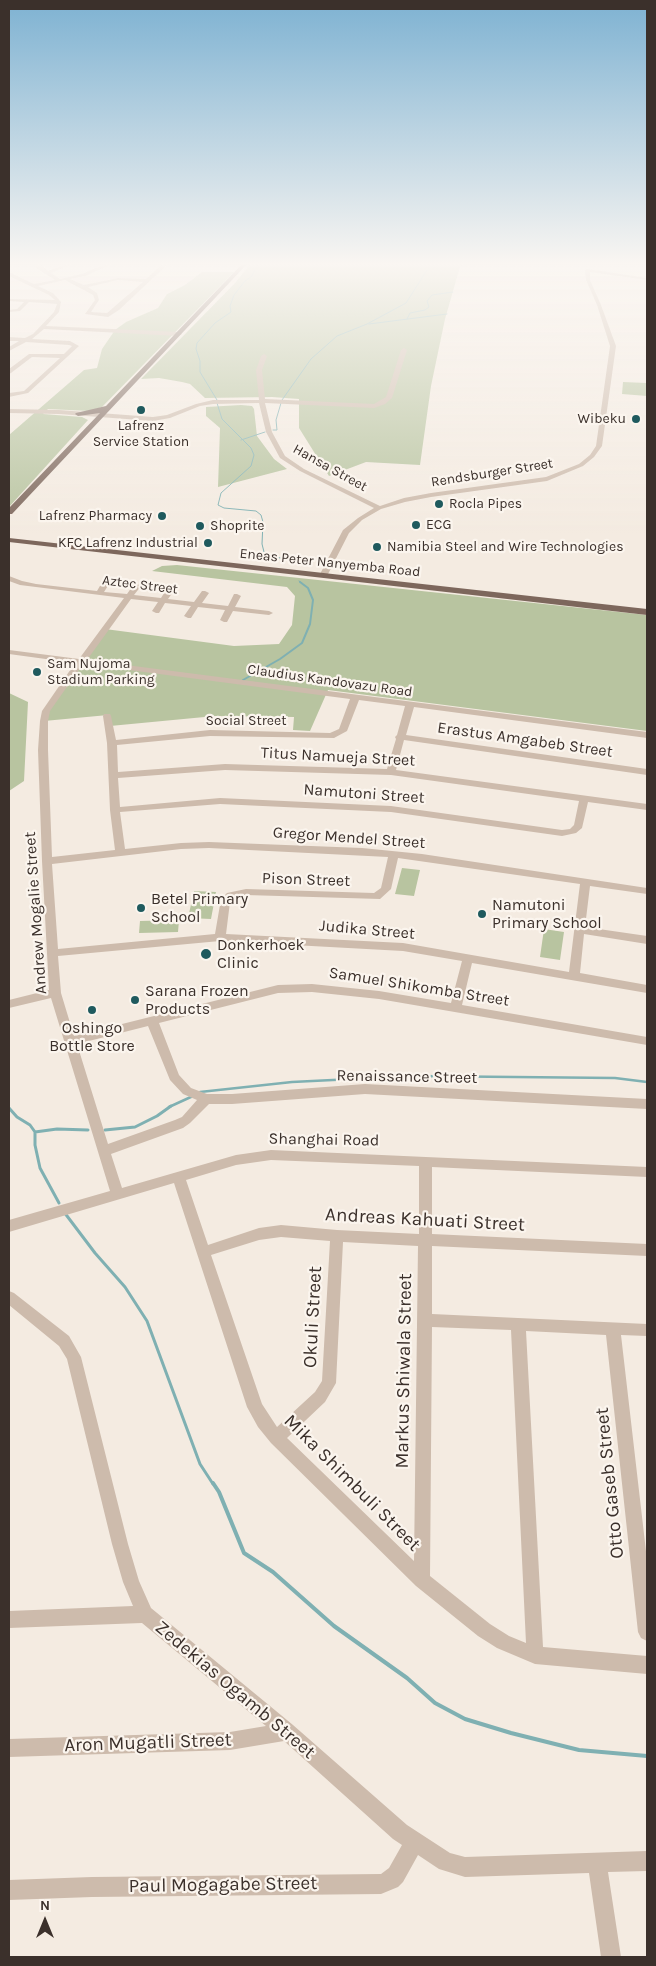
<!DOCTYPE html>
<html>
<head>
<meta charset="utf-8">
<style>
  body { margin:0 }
  #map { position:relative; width:656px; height:1966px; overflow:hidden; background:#f4ebe1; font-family:Karla,sans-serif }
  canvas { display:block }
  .frame { position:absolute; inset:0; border:10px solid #3b302b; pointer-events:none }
  .north { position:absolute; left:20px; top:1896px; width:50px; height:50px; -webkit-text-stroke:4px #fbf5ee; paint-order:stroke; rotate:0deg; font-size:14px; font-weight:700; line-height:20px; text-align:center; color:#3b302b }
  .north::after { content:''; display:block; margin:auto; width:18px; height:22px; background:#3b302b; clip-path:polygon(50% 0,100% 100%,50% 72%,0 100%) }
</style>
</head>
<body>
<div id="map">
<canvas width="656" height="1966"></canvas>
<div class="frame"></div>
<div class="north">N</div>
</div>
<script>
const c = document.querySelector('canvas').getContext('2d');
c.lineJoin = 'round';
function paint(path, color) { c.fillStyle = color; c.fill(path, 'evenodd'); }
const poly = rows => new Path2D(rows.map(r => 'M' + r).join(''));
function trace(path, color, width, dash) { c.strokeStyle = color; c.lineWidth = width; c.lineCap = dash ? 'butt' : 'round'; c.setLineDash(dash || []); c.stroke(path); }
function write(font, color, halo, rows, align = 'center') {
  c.font = font + ' Karla,sans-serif'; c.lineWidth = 4.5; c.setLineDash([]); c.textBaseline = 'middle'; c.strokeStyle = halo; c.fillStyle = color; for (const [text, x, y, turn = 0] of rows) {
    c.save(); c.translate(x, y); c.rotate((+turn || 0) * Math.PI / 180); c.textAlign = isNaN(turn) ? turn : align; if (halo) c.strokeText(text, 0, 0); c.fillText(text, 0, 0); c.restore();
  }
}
paint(poly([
  [251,263,465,263,460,267,445,319,431,386,420,465,366,462,329,476,299,428,299,399,272,397,205,398,190,384,182,382,159,378,141,379,235,283],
  [202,272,234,272,102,407,90,411,48,409,43,414,82,417,88,420,9,507,9,435,84,370,97,368,102,349,115,330,126,322,158,308,167,294,185,285],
  [623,382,647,383,647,396,622,394],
  [241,405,252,406,254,409,257,436,274,459,287,469,218,487,220,428,206,416,206,407],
  [177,565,647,615,647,731,328,690,310,731,293,730,294,717,215,716,110,726,108,715,44,721,46,711,105,629,234,646,279,644,292,625,295,596,287,587,152,571,162,566],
  [9,693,28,702,24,781,9,791],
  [402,868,420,870,414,896,395,894],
  [194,891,216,892,211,919,188,918],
  [179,920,178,932,139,933,140,921],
  [544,929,564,932,560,960,540,957]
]), '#b8c4a0');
trace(poly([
  [407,319,410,313,425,310,429,307,427,301,432,295,453,292],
  [369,324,447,314],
  [217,400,200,372,200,361,196,349,197,343,215,323,231,312,230,306,234,295,245,281,252,276,258,263],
  [282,400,311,359,337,336,367,324,406,303,429,267],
  [217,403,222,419,251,448,254,455,251,466,221,493,218,505,224,508,256,511,261,515,263,522,262,544,264,552,270,556,291,560,297,564],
  [273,430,277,430,276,420,281,403],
  [241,440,265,432],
  [299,581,302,583]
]), '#7fb0b2', 1);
trace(poly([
  [243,680,280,659,302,643,310,624,313,600,308,588,300,582]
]), '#7fb0b2', 2);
trace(poly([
  [200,1092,292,1082,414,1076,615,1078,647,1082],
  [169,1107,193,1096]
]), '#7fb0b2', 2.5);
trace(poly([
  [9,1108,17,1117,30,1125,35,1132,35,1145,40,1168,59,1203],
  [105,1130,135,1127,157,1116,171,1106],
  [35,1132,57,1129,88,1130],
  [64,1212,95,1253,125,1287,147,1321,200,1464,213,1484]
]), '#7fb0b2', 3);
trace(poly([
  [213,1483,219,1492,244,1553,273,1572,334,1626,407,1678,435,1703,465,1719,511,1733,579,1750,647,1756]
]), '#7fb0b2', 4);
paint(poly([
  [34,263,39,263,48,271,68,263,75,263,51,273,60,279,82,274,107,263,114,263,85,276,70,279,84,285,118,278,146,279,164,263,169,263,119,310,108,317,85,314,95,300,93,295,65,280,38,286,53,293,61,302,59,312,46,326,179,332,182,334,179,336,44,329,32,339,70,341,79,346,28,393,9,397,9,393,24,391,60,358,32,357,11,373,9,374,9,369,29,354,64,354,72,346,69,345,26,342,9,351,9,347,19,341,9,341,9,337,25,338,33,334,54,312,57,304,29,302,20,311,9,312,9,310,17,309,24,302,9,301,9,299,55,300,49,295,9,276,9,273,11,273,34,284,55,280,36,268,34,263],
  [118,280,143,282,107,313,91,312,99,300,97,293,88,287,118,280],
  [587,269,647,278,647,280,590,272,590,280,601,305,616,346,602,446,594,457,583,466,547,481,431,497,405,502,381,509,362,520,349,533,326,578,319,576,343,530,358,518,374,508,300,471,280,458,266,432,259,403,213,404,200,406,170,418,153,421,59,414,9,413,9,409,59,410,153,417,167,415,196,404,213,400,259,400,256,370,261,356,264,354,267,356,262,370,265,399,374,404,386,397,401,350,404,348,407,350,392,398,385,404,374,408,265,403,272,432,285,456,304,469,380,506,404,498,431,493,546,477,579,464,590,455,596,446,610,346,597,305,586,280,585,270,587,269],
  [9,576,22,581,36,584,97,591,104,579,107,579,111,581,104,592,127,594,134,584,137,584,141,586,134,595,161,598,168,587,171,587,175,589,168,599,194,602,202,591,205,591,209,593,202,603,228,606,234,594,237,594,241,596,235,607,269,611,273,613,269,615,233,611,227,622,224,622,220,620,225,610,198,607,191,618,188,618,184,616,191,606,165,603,159,613,156,613,152,611,158,602,131,599,87,660,647,732,647,738,414,707,406,735,647,769,647,775,404,740,396,770,647,804,647,810,588,802,582,828,576,833,562,836,391,812,220,804,120,812,125,849,181,843,209,842,362,848,422,854,647,888,647,894,590,886,585,927,647,936,647,944,584,934,580,973,647,985,647,993,472,963,462,1005,647,1037,647,1045,379,999,312,992,278,993,159,1023,179,1075,191,1088,207,1094,232,1094,365,1084,647,1099,647,1109,365,1094,232,1104,209,1104,190,1123,183,1128,111,1154,122,1188,236,1155,271,1150,647,1167,647,1177,432,1167,432,1234,647,1244,647,1256,432,1246,432,1314,647,1324,647,1336,621,1335,647,1560,647,1641,641,1638,638,1632,606,1335,526,1331,543,1647,647,1656,647,1674,535,1664,497,1648,478,1636,416,1586,271,1443,258,1427,247,1407,174,1183,9,1232,9,1220,110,1191,51,998,9,1008,9,1000,49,990,42,861,38,750,40,721,42,711,75,663,9,654,9,650,79,659,124,598,20,585,9,581,9,576],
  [83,664,350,699,339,729,330,733,210,730,116,740,111,716,110,714,104,714,103,716,107,743,110,810,115,850,52,857,48,750,48,721,50,711,83,664],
  [359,700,405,706,397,735,395,737,396,739,387,769,225,764,118,772,117,745,210,736,334,738,347,731,359,700],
  [225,770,391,775,579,801,574,825,570,829,562,830,391,806,220,798,120,807,118,778,225,770],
  [209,848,388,857,381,888,374,893,246,889,227,893,221,899,215,934,58,949,52,864,181,849,209,848],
  [398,858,580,884,569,972,403,943,226,934,230,902,234,898,246,895,380,899,391,889,398,858],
  [220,941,403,951,462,961,451,1003,379,991,312,984,278,985,74,1036,61,993,58,956,220,941],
  [148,1026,170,1080,183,1094,197,1100,182,1117,175,1120,108,1144,77,1044,148,1026],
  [271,1160,419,1166,419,1234,337,1230,281,1225,259,1228,208,1245,186,1180,236,1165,271,1160],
  [281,1237,330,1241,322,1381,315,1392,277,1427,262,1404,211,1255,259,1240,281,1237],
  [343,1242,418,1246,414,1561,287,1438,325,1402,336,1383,343,1242],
  [432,1327,511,1330,526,1643,509,1636,490,1624,430,1576,432,1327],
  [9,1291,14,1293,69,1336,81,1357,128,1544,139,1581,151,1608,293,1725,407,1825,450,1853,465,1857,647,1851,647,1871,608,1872,621,1957,601,1957,589,1873,465,1877,439,1869,418,1855,403,1882,398,1887,381,1894,92,1897,9,1900,9,1880,92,1877,381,1874,389,1868,402,1845,393,1839,284,1741,230,1750,9,1757,9,1739,230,1732,266,1726,142,1623,9,1628,9,1611,133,1606,123,1582,112,1544,67,1359,59,1346,9,1305,9,1291]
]), '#cdbbac');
paint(poly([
  [243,263,248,263,12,514,9,514,9,508,100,413,78,416,75,414,76,413,106,406,243,263],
  [9,538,647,609,647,615,9,542,9,538]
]), '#7d675c');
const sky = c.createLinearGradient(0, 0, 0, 539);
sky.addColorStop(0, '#7eb2d2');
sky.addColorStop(0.49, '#faf6f2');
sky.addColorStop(1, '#faf6f200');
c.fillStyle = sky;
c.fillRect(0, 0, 656, 539);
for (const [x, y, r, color] of [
  [141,410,5,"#1f5a5e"],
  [636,419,5,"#1f5a5e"],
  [439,504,5,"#1f5a5e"],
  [162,516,5,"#1f5a5e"],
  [416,525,5,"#1f5a5e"],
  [200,526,5,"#1f5a5e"],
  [208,543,5,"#1f5a5e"],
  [377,547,5,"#1f5a5e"],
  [37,672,5,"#1f5a5e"],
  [141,908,5,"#1f5a5e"],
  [482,914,5,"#1f5a5e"],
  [206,954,6,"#1f5a5e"],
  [135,1000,5,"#1f5a5e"],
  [92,1010,5,"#1f5a5e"]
]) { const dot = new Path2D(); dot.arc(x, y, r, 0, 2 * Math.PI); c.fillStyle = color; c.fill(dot); trace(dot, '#fbf5ee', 2); }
write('14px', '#3b302b', '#fbf5ee', [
  ["Wibeku",626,419,"right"],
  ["Lafrenz",141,426,"center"],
  ["Service Station",141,442,"center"],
  ["Rocla Pipes",449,504],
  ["Lafrenz Pharmacy",152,516,"right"],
  ["ECG",426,525],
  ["Shoprite",210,526],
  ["KFC Lafrenz Industrial",198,543,"right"],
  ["Namibia Steel and Wire Technologies",387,547],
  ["Sam Nujoma",47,664],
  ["Stadium Parking",47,680]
], 'left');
write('14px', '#3b302b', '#fbf5ee', [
  ["Hansa Street",330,468,29],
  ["Rendsburger Street",492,473,-9],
  ["Eneas Peter Nanyemba Road",330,563,6],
  ["Aztec Street",140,585,7],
  ["Claudius Kandovazu Road",330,681,8],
  ["Social Street",246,721]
]);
write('16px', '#3b302b', '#fbf5ee', [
  ["Erastus Amgabeb Street",525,740,8],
  ["Titus Namueja Street",338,757,3],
  ["Namutoni Street",364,794,4],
  ["Gregor Mendel Street",349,838,4],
  ["Pison Street",306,880,2],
  ["Andrew Mogalie Street",36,913,-94],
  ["Judika Street",367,930,5],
  ["Samuel Shikomba Street",419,987,9],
  ["Renaissance Street",407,1077,1],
  ["Shanghai Road",324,1140,1]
]);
write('16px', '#3b302b', '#fbf5ee', [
  ["Betel Primary",151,899],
  ["School",151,917],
  ["Namutoni",492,905],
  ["Primary School",492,923],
  ["Donkerhoek",217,945],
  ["Clinic",217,963],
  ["Sarana Frozen",145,991],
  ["Products",145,1009],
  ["Oshingo",92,1028,"center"],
  ["Bottle Store",92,1046,"center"]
], 'left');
write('19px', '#3b302b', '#fbf5ee', [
  ["Andreas Kahuati Street",425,1220,3],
  ["Okuli Street",313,1317,-87],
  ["Markus Shiwala Street",404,1371,-89],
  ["Mika Shimbuli Street",352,1483,45],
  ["Otto Gaseb Street",610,1483,-96],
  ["Zedekias Ogamb Street",235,1690,40],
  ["Aron Mugatli Street",148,1743,-2],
  ["Paul Mogagabe Street",223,1885,-1]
]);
</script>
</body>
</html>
